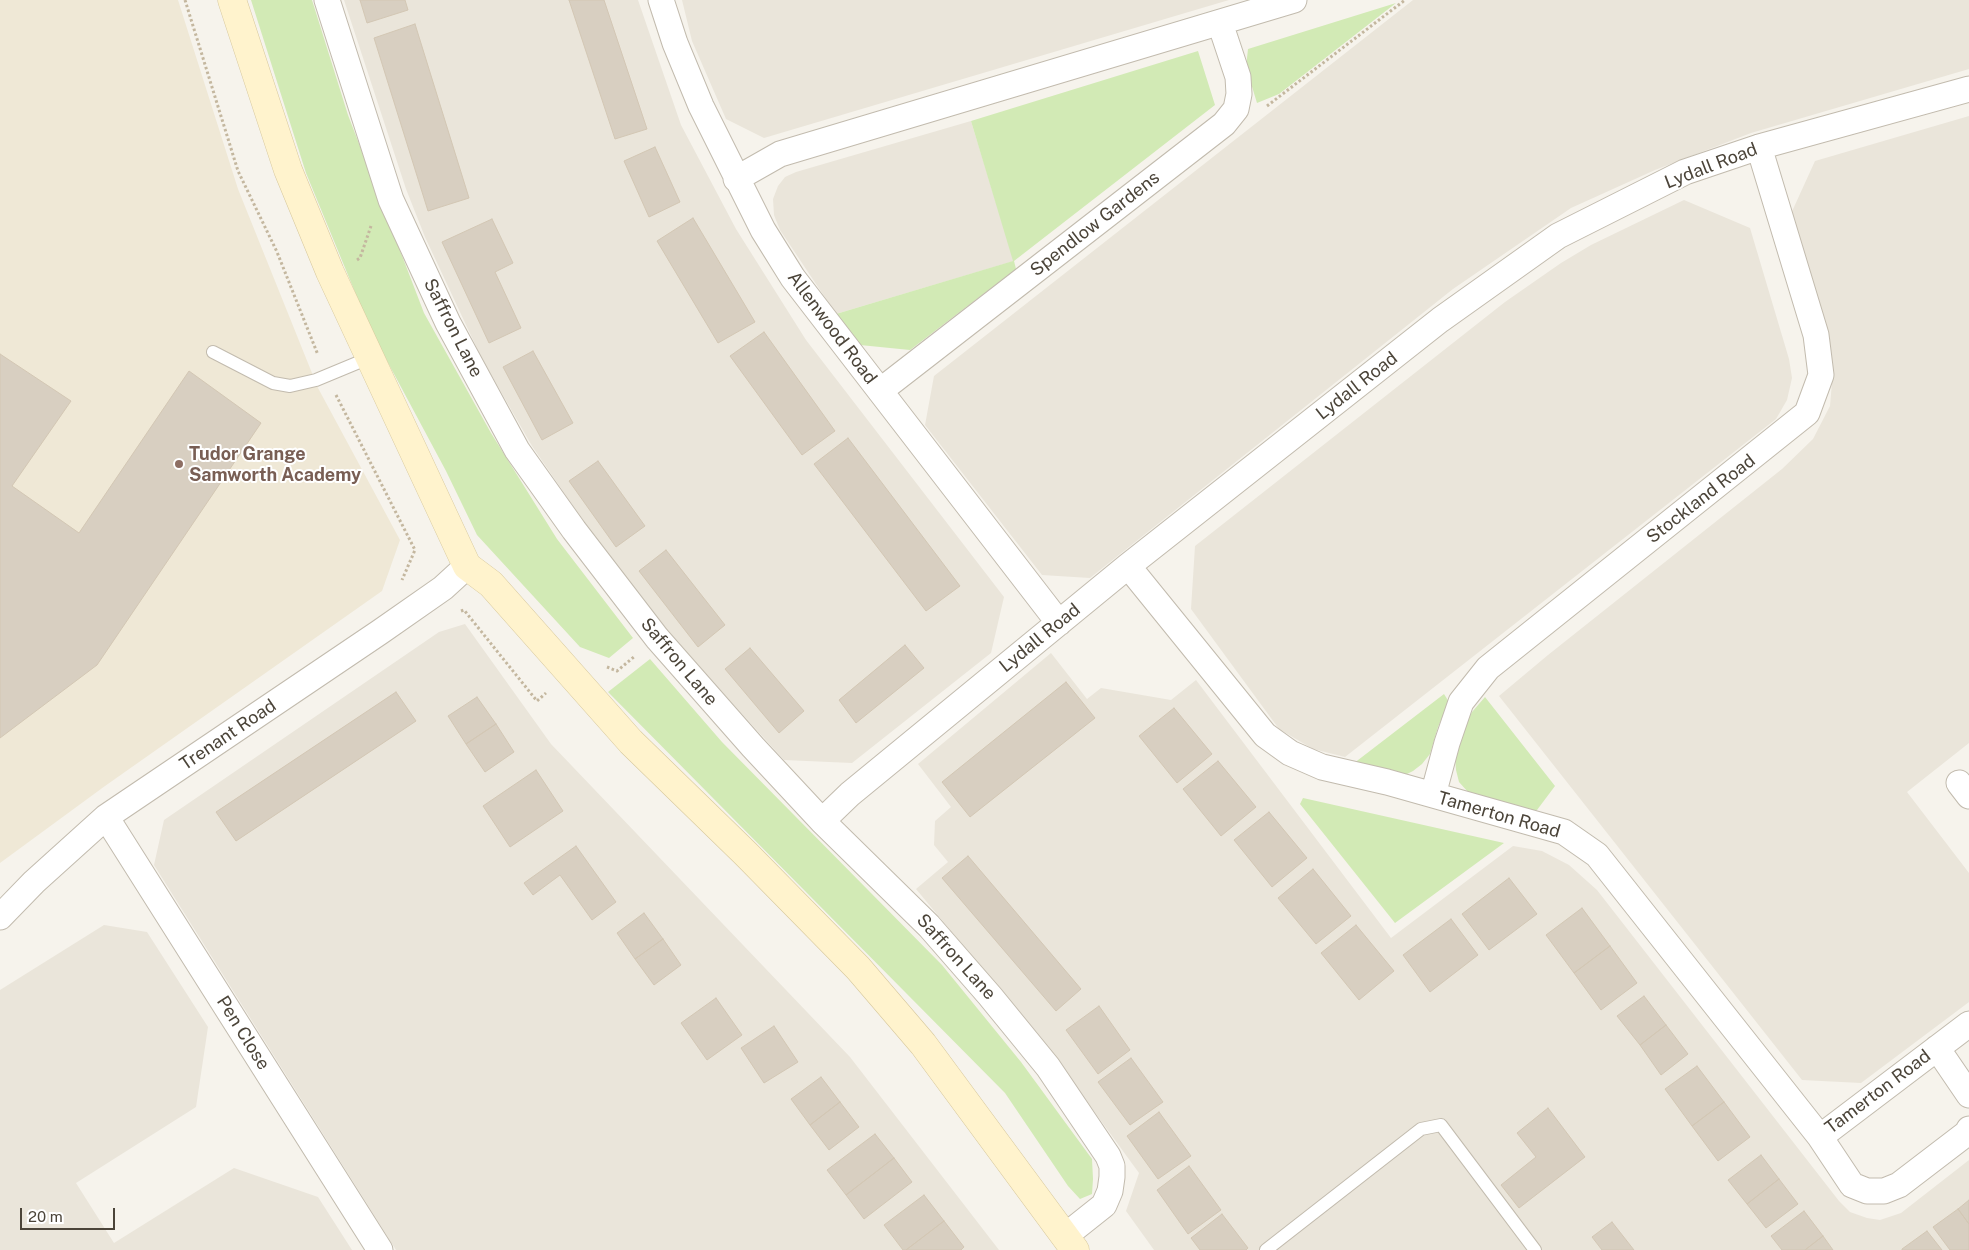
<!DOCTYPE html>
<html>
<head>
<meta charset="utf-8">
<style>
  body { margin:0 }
  #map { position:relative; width:1969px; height:1250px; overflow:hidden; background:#f6f3ec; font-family:"Public Sans",sans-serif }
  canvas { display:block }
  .scale { position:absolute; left:20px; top:1208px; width:95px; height:22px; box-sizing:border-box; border:2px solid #4b4439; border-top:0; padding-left:6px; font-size:15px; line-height:18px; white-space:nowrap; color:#4b4439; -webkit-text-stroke:4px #fff; paint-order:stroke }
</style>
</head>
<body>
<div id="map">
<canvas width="1969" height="1250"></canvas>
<div class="scale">20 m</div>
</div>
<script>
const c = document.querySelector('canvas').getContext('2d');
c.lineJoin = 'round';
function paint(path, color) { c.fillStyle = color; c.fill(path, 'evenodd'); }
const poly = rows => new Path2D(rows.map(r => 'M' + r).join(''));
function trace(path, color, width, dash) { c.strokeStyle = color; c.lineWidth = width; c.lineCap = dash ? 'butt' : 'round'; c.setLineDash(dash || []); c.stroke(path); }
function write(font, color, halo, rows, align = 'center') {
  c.font = font + ' "Public Sans",sans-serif'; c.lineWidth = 4; c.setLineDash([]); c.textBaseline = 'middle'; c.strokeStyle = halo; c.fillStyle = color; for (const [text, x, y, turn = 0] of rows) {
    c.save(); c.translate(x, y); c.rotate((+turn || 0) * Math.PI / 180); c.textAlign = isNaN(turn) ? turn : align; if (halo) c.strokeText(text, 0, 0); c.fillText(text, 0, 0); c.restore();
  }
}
paint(poly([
  [344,0,638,0,681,125,736,229,806,340,1004,597,991,653,852,763,784,760,670,635,582,519,532,446,481,357,425,237,406,189],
  [682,0,1229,0,764,138,726,119,692,41],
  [1413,0,1969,0,1969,69,1751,133,1655,170,1571,208,1453,289,1090,578,1042,575,925,425,934,376],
  [1969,116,1969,743,1907,792,1969,873,1969,1002,1861,1083,1802,1080,1499,696,1548,655,1782,469,1813,439,1830,406,1832,382,1825,334,1789,218,1815,161],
  [971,121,1014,261,836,314,780,230,774,215,773,199,778,186,785,177,796,172],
  [1684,200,1750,228,1789,359,1792,378,1787,400,1776,419,1345,757,1313,749,1279,729,1191,609,1195,546,1505,302,1561,263,1591,245],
  [465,624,551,744,850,1057,999,1250,396,1250,154,865,164,820,439,632],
  [1051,653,1087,699,1101,688,1171,700,1196,680,1391,938,1513,846,1542,851,1569,865,1597,890,1839,1201,1850,1212,1867,1218,1880,1220,1901,1213,1969,1160,1969,1250,1154,1250,1126,1211,1139,1173,1045,1044,916,889,948,862,934,845,935,821,951,807,918,764],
  [104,925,147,932,208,1027,196,1107,76,1183,114,1243,234,1168,318,1197,352,1250,0,1250,0,990]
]), '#eae5da');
paint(poly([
  [0,0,178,0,238,189,318,388,400,540,382,591,105,786,0,863]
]), '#efe8d6');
paint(poly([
  [251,0,312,0,348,115,424,313,491,433,557,539,633,638,609,658,580,647,477,535,446,471,371,331,306,173],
  [1396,3,1279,94,1257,103,1246,67,1248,49],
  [1198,51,1215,105,1014,261,1016,269,910,350,860,345,836,314,1013,261,971,121],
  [650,659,722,742,942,965,1021,1062,1092,1159,1093,1179,1092,1194,1080,1199,1068,1186,1005,1093,608,692],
  [1444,694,1449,702,1438,727,1430,754,1422,764,1413,771,1401,777,1349,767],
  [1485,697,1555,786,1534,814,1468,792,1459,782,1456,770,1455,757,1463,728,1472,712],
  [1303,798,1504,843,1395,923,1300,804]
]), '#d2eab5');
const building = poly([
  [360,0,405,0,408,10,367,23,360,0],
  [569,0,604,0,647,129,615,139,569,0],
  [415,24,469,198,428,211,374,38,415,24],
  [655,147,680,202,649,217,624,161,655,147],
  [693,218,755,322,718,343,657,241,693,218],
  [492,219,513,263,495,272,521,328,489,343,442,242,492,219],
  [764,332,835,431,802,455,730,356,764,332],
  [533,351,573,423,542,440,503,367,533,351],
  [0,354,71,401,12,486,79,533,189,371,261,423,97,665,0,738,0,354],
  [848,438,960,586,926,611,814,464,848,438],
  [598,461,645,526,616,547,569,481,598,461],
  [666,550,725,625,698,647,639,571,666,550],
  [905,645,924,668,856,723,839,700,905,645],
  [750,648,804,711,779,733,725,669,750,648],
  [1066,682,1095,718,970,817,942,782,1066,682],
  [396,692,416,721,236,841,216,812,396,692],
  [477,697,496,724,466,744,448,716,477,697],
  [1174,708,1212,754,1177,783,1139,736,1174,708],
  [496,724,514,752,485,772,466,744,496,724],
  [1218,761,1256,807,1221,836,1183,789,1218,761],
  [536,770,563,811,510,847,483,806,536,770],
  [1269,812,1307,858,1272,887,1234,840,1269,812],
  [576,846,616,902,592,920,560,875,533,895,524,883,576,846],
  [968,856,1081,989,1056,1011,942,878,968,856],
  [1313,869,1351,916,1316,944,1278,898,1313,869],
  [1509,878,1537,914,1489,950,1462,914,1509,878],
  [1582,908,1610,946,1574,973,1546,935,1582,908],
  [644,913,663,939,635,959,617,933,644,913],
  [1451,919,1478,955,1430,992,1403,955,1451,919],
  [1356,925,1394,971,1359,1000,1321,953,1356,925],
  [663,939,681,965,654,985,635,959,663,939],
  [1610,946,1637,983,1601,1010,1574,973,1610,946],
  [1644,996,1666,1025,1640,1045,1617,1016,1644,996],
  [716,998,742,1035,707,1060,681,1023,716,998],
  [1099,1006,1130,1050,1098,1074,1066,1030,1099,1006],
  [1666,1025,1688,1054,1661,1075,1640,1045,1666,1025],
  [774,1026,798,1062,764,1083,741,1048,774,1026],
  [1131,1058,1163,1102,1130,1125,1098,1082,1131,1058],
  [1697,1066,1724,1102,1692,1126,1665,1089,1697,1066],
  [821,1077,840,1102,810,1125,791,1099,821,1077],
  [840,1102,859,1127,829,1150,810,1125,840,1102],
  [1724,1102,1750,1137,1718,1161,1692,1126,1724,1102],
  [1548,1108,1585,1157,1519,1208,1501,1185,1536,1157,1517,1133,1548,1108],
  [1159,1112,1191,1156,1158,1179,1127,1136,1159,1112],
  [875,1134,894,1158,846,1195,827,1170,875,1134],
  [1761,1155,1779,1179,1747,1204,1728,1180,1761,1155],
  [894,1158,912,1182,864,1219,846,1195,894,1158],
  [1189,1166,1221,1210,1188,1234,1157,1190,1189,1166],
  [1779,1179,1798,1204,1766,1228,1747,1204,1779,1179],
  [924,1195,944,1221,906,1250,903,1250,884,1225,924,1195],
  [1969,1200,1969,1224,1958,1209,1969,1200],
  [1958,1209,1969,1224,1969,1250,1950,1250,1933,1227,1958,1209],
  [1804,1211,1823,1236,1805,1250,1782,1250,1771,1236,1804,1211],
  [1222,1214,1248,1248,1246,1250,1200,1250,1191,1238,1222,1214],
  [944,1221,964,1247,961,1250,906,1250,944,1221],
  [1612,1222,1634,1250,1602,1250,1592,1237,1612,1222],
  [1927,1231,1942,1250,1902,1250,1902,1249,1927,1231],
  [1823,1236,1833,1250,1805,1250,1823,1236]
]);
paint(building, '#d8cfc1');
trace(building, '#d3c7b4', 1);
const lane = poly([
  [213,352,273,383,290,386,316,380,369,358],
  [1266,1250,1421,1129,1441,1125,1535,1250]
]);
const street = poly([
  [327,0,391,200,448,323,517,450,574,530,657,638,753,747,822,821,929,926,990,996,1048,1067,1108,1156,1112,1166,1112,1177,1110,1191,1104,1205,1065,1236],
  [661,0,675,43,701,106,763,230,793,278,1059,623],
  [736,179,780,154,1294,0],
  [880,391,1224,124,1236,109,1239,94,1238,77,1220,23],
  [1128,566,1265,735,1290,753,1322,767,1387,782,1564,832,1597,855,1820,1137,1852,1185,1867,1191,1884,1191,1899,1185,1967,1133,1969,1129],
  [1959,783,1969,796],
  [1433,795,1447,743,1461,702,1488,668,1807,413,1821,375,1816,335,1759,147],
  [106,817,380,1250],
  [822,821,850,794,1128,566,1440,320,1558,236,1685,172,1759,147,1969,89],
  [0,917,34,882,106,817,380,632,443,588,467,566],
  [1937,1048,1969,1095],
  [1820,1137,1969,1024]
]);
const secondary = poly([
  [232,0,288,170,330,272,467,566,491,584,631,742,746,854,858,968,923,1044,1075,1250]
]);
trace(lane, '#c2bbae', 14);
trace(street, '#c2bbae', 27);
trace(secondary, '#d6c79b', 29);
trace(poly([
  [185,0,238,171,277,252,318,355],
  [1267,106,1405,0],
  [357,260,360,258,371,226],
  [336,395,415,550,402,580],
  [461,611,464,610,537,701,546,693],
  [607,667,617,671,635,656]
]), '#c4b79f', 3, [2.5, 2.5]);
trace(lane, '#fff', 12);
trace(street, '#fff', 25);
trace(secondary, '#fff3cd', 28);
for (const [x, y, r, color] of [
  [179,464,5,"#8d6e63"]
]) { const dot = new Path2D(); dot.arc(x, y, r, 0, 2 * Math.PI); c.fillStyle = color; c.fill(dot); trace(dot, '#fff', 2); }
write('18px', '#4b4439', '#fff', [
  ["Lydall Road",1711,166,-21],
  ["Spendlow Gardens",1095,224,-38],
  ["Saffron Lane",453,328,63],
  ["Allenwood Road",832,328,53],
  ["Lydall Road",1357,386,-38],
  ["Stockland Road",1701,499,-38],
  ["Lydall Road",1040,638,-39],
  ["Saffron Lane",679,662,50],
  ["Trenant Road",228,735,-34],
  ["Tamerton Road",1499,815,16],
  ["Saffron Lane",956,957,48],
  ["Pen Close",243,1033,58],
  ["Tamerton Road",1878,1092,-37]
]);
write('bold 18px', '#785e54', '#fff', [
  ["Tudor Grange",189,454],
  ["Samworth Academy",189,475]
], 'left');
</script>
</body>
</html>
